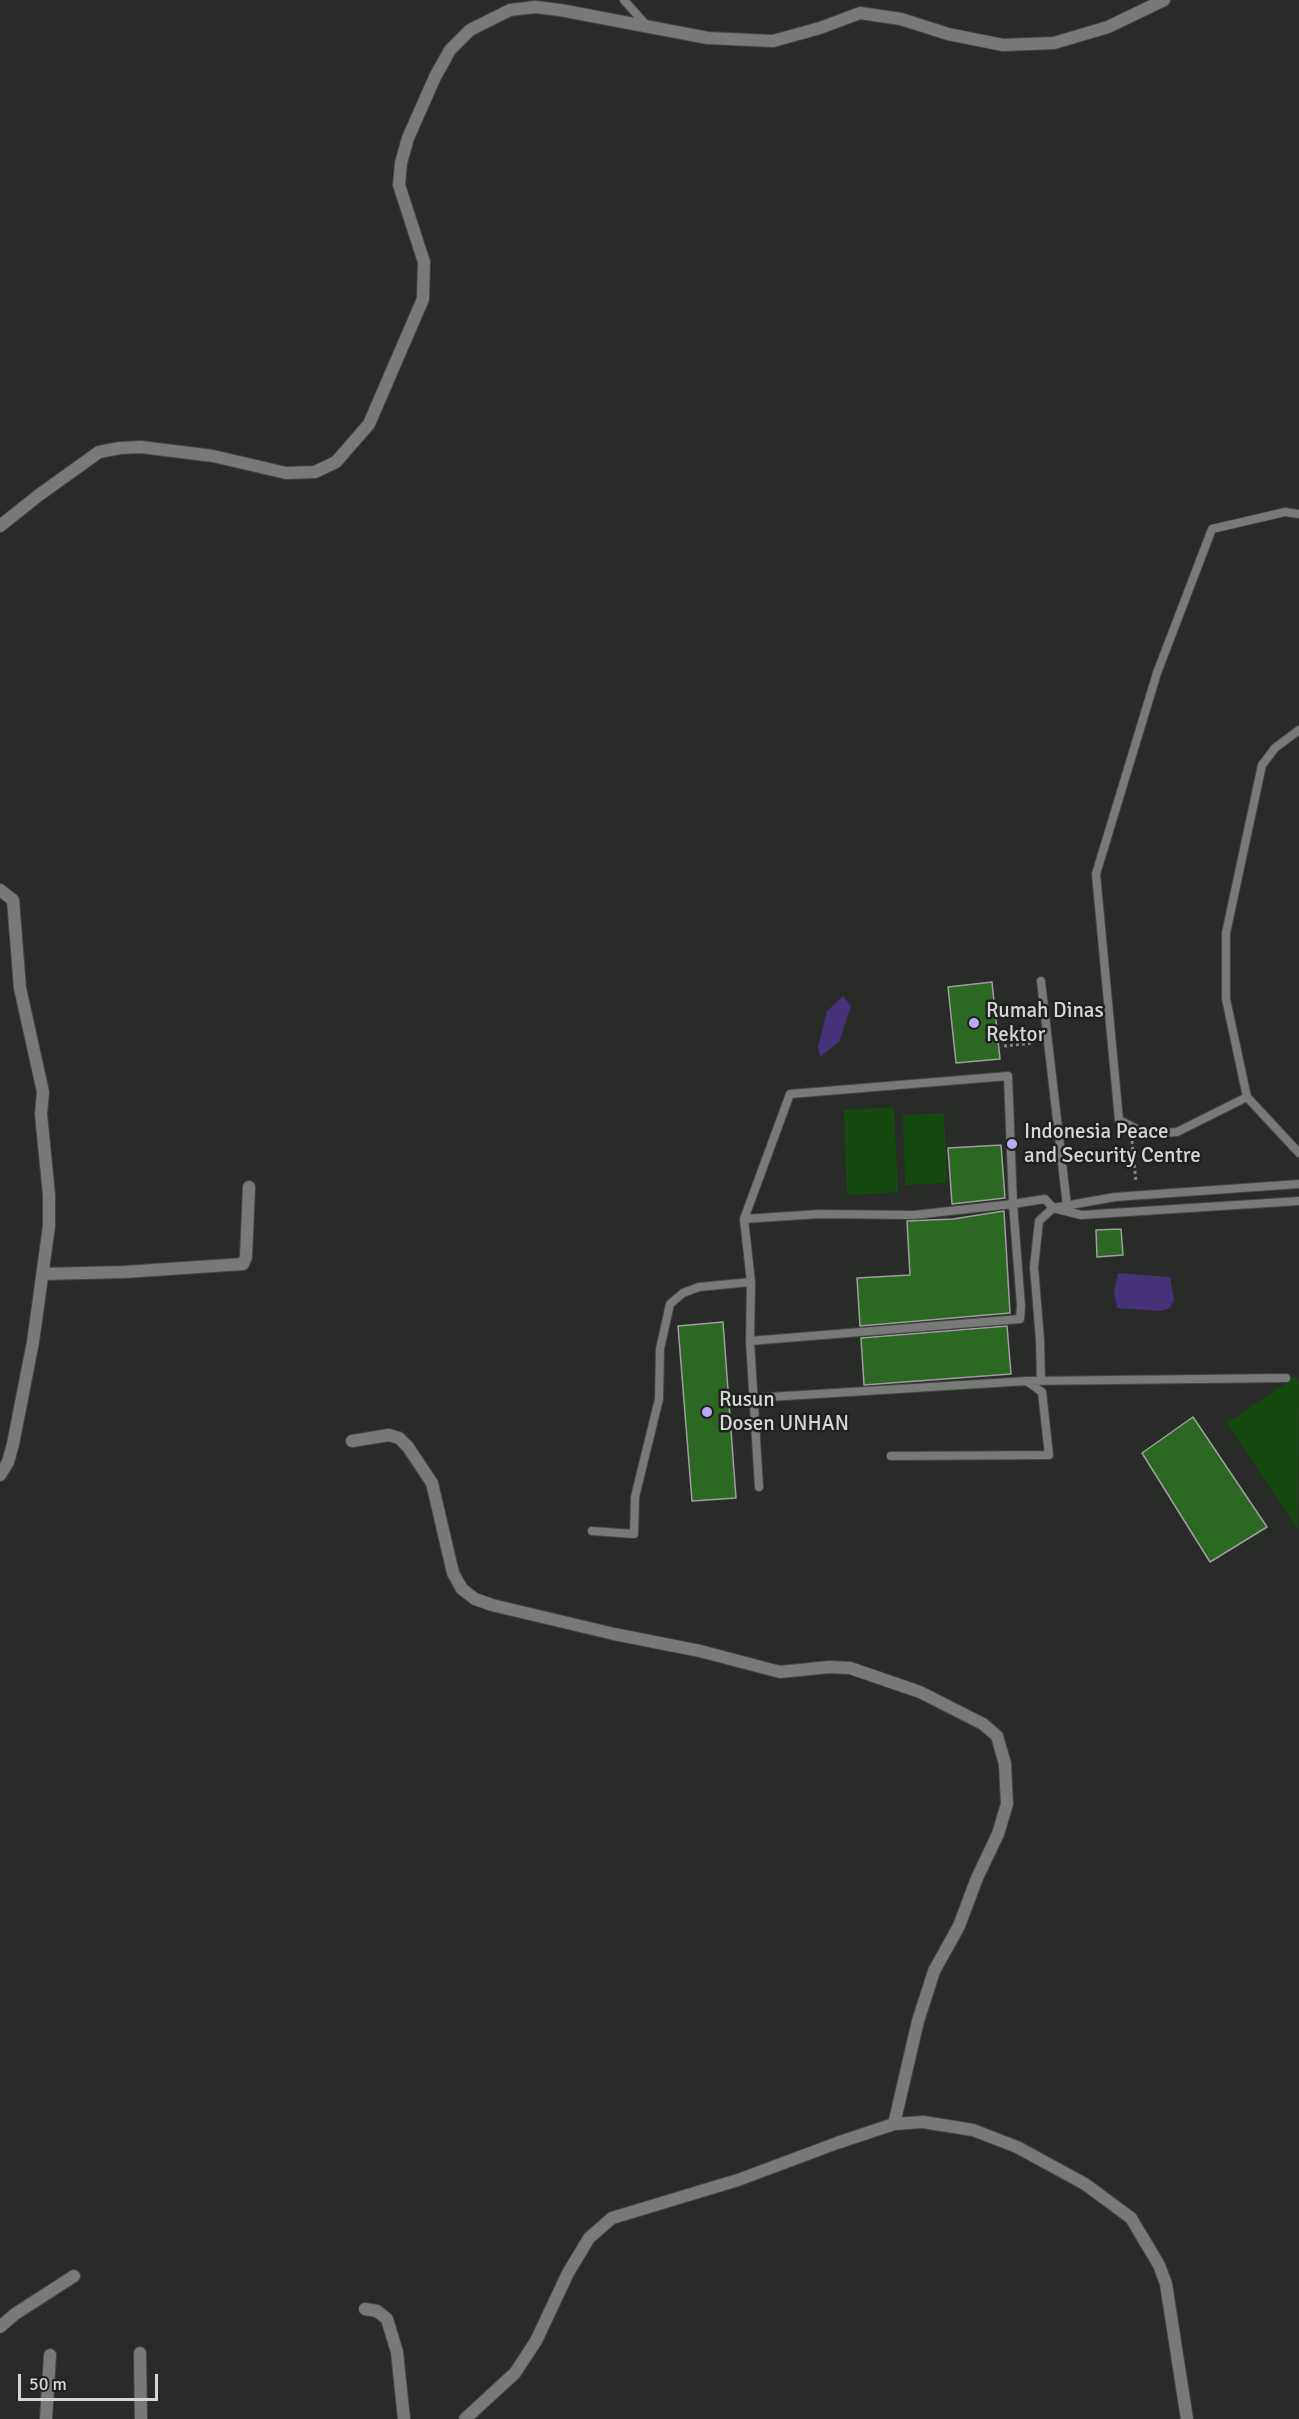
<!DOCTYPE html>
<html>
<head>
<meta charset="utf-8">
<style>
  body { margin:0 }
  #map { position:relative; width:1299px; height:2419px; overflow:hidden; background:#292b29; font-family:Signika,sans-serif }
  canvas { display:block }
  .scale { position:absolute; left:18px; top:2374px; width:140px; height:27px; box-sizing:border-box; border:3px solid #d5d7d5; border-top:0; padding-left:8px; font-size:18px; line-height:21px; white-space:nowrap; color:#d5d7d5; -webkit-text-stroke:4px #1f211f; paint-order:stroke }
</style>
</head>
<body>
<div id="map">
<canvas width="1299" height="2419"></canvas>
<div class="scale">50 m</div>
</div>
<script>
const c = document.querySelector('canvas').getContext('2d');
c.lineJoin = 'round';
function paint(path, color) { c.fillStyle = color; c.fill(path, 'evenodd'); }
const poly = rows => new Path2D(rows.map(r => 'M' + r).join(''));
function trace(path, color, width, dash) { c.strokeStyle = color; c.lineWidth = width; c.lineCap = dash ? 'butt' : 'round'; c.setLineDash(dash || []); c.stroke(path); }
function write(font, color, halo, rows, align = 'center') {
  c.font = font + ' Signika,sans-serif'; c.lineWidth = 5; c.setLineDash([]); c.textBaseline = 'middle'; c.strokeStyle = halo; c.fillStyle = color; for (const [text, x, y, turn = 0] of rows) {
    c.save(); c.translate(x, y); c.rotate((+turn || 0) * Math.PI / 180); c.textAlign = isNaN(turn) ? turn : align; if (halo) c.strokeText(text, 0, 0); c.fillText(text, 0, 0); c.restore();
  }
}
paint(poly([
  [894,1107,898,1192,847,1195,844,1110],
  [944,1113,947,1183,905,1185,903,1115],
  [1296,1376,1299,1381,1298,1529,1227,1423]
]), '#16490f');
paint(poly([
  [843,996,851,1006,839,1042,820,1057,818,1047,827,1011],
  [1118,1273,1170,1277,1174,1300,1170,1308,1160,1311,1117,1308,1114,1292]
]), '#453279');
const building = poly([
  [992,982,1000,1059,956,1063,948,987,992,982],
  [1001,1145,1005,1198,952,1204,948,1148,1001,1145],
  [1004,1211,1010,1313,860,1326,857,1278,910,1275,907,1221,953,1219,1004,1211],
  [1121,1229,1123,1255,1097,1257,1096,1230,1121,1229],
  [723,1322,736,1498,692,1501,678,1326,723,1322],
  [1007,1326,1011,1374,864,1385,861,1338,1007,1326],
  [1193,1417,1267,1527,1210,1562,1142,1453,1193,1417]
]);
paint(building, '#2c6724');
trace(building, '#9ea09e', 1.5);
const lane = poly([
  [624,0,647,26],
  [1299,730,1275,748,1262,765,1226,933,1226,999,1247,1097,1299,1153],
  [1041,981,1067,1206],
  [1247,1097,1177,1132,1147,1134,1119,1120,1096,874,1157,673,1212,529,1285,512,1299,514],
  [744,1219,790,1094,1008,1076,1013,1204,914,1215,819,1214,744,1219,751,1282,750,1341],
  [1041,1381,1040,1340,1034,1267,1039,1221,1053,1208,1115,1197,1299,1184],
  [753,1398,1027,1381,1286,1378],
  [891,1456,1049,1455,1042,1392,1028,1382],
  [759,1487,750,1341,1020,1319,1021,1306,1013,1204,1045,1199,1053,1208,1081,1215,1299,1201],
  [592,1531,634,1534,635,1497,659,1399,660,1349,670,1304,683,1293,699,1287,751,1282]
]);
const street = poly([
  [0,526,39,495,99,452,120,448,141,447,213,456,286,473,315,472,336,462,369,424,423,299,424,262,399,185,401,163,408,138,435,77,450,50,470,30,510,10,535,7,560,10,708,38,773,41,820,28,860,13,901,19,948,34,1003,45,1054,43,1108,27,1164,0],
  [0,890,13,900,20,988,43,1092,41,1114,49,1195,49,1226,33,1342,13,1444,8,1462,0,1475],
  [43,1274,124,1272,243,1264,246,1257,249,1187],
  [352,1441,389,1435,399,1438,408,1447,432,1483,453,1573,462,1589,475,1599,492,1605,614,1634,700,1651,780,1672,829,1667,850,1668,920,1692,983,1724,997,1736,1005,1764,1007,1804,998,1834,977,1878,959,1926,934,1971,918,2021,894,2124],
  [365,2309,377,2311,387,2319,397,2352,404,2419],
  [0,2327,15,2314,74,2276],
  [140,2353,141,2419],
  [46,2419,50,2355],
  [465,2419,515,2373,536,2341,568,2273,589,2238,612,2218,738,2180,837,2143,894,2124,923,2122,973,2130,1017,2147,1085,2184,1131,2218,1159,2265,1166,2284,1187,2419]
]);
trace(lane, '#454644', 10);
trace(street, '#454644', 14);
trace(poly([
  [1004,1046,1034,1043],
  [1132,1141,1136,1182]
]), '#848684', 3, [3, 3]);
trace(lane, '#787a78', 8);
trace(street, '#787a78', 12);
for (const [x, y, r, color] of [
  [974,1023,6,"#b9aaf7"],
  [1012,1144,6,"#b9aaf7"],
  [707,1412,6,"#b9aaf7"]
]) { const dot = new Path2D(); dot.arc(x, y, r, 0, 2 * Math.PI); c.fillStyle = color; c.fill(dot); trace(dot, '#1f211f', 2); }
write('21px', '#d5d7d5', '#1f211f', [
  ["Rumah Dinas",986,1011],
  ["Rektor",986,1035],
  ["Indonesia Peace",1024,1132],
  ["and Security Centre",1024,1156],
  ["Rusun",719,1400],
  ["Dosen UNHAN",719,1424]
], 'left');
</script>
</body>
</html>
